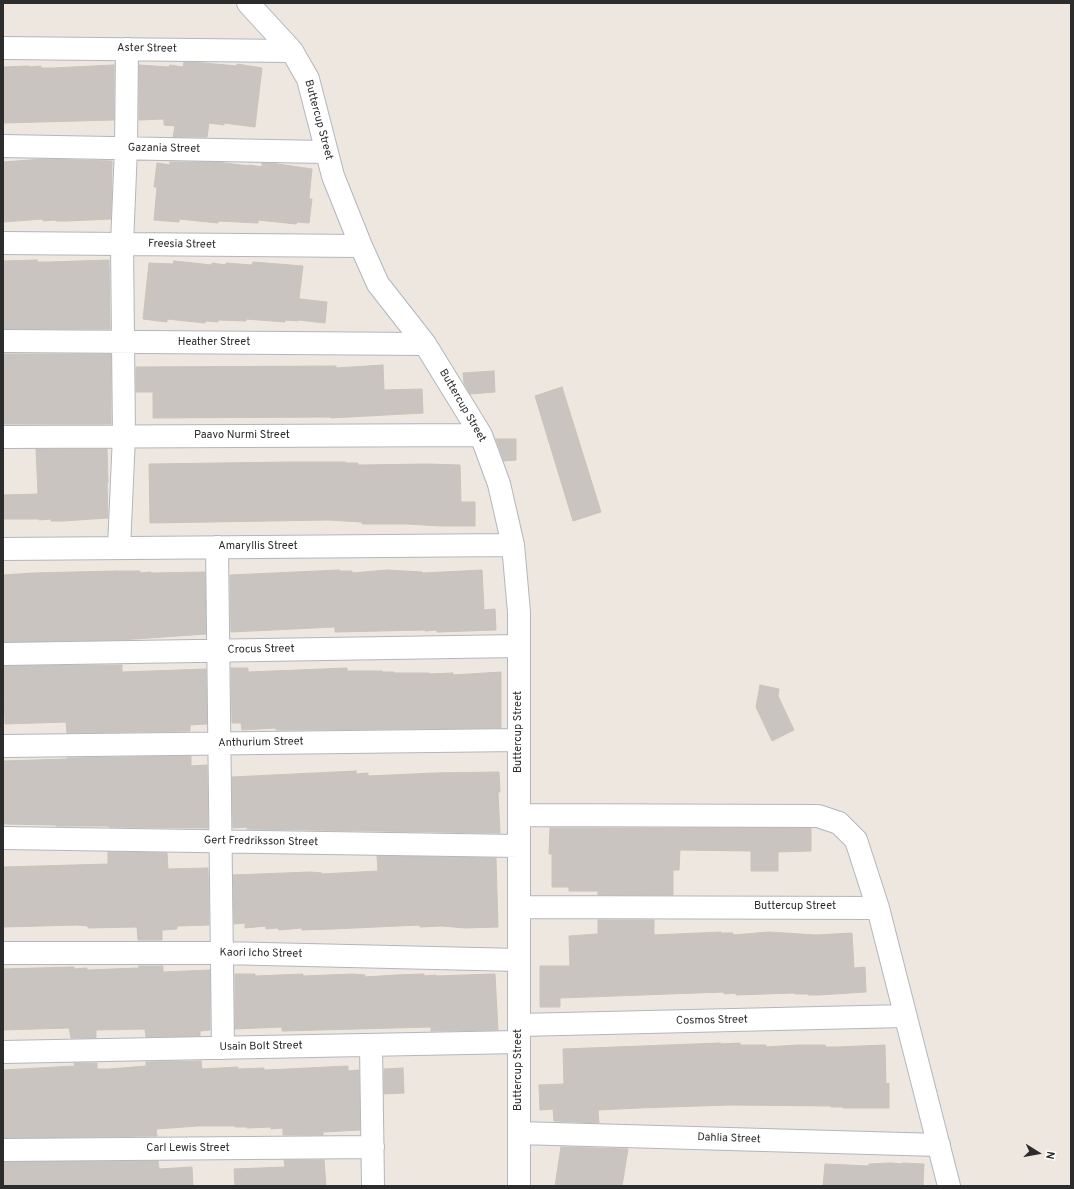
<!DOCTYPE html>
<html>
<head>
<meta charset="utf-8">
<style>
  body { margin:0 }
  #map { position:relative; width:1074px; height:1189px; overflow:hidden; background:#eee7df; font-family:Overpass,sans-serif }
  canvas { display:block }
  .frame { position:absolute; inset:0; border:4px solid #2c2c2c; pointer-events:none }
  .north { position:absolute; left:1018px; top:1133px; width:40px; height:40px; -webkit-text-stroke:3px #fff; paint-order:stroke; rotate:101deg; font-size:11px; font-weight:700; line-height:16px; text-align:center; color:#2c2c2c }
  .north::after { content:''; display:block; margin:auto; width:14px; height:18px; background:#2c2c2c; clip-path:polygon(50% 0,100% 100%,50% 72%,0 100%) }
</style>
</head>
<body>
<div id="map">
<canvas width="1074" height="1189"></canvas>
<div class="frame"></div>
<div class="north">N</div>
</div>
<script>
const c = document.querySelector('canvas').getContext('2d');
c.lineJoin = 'round';
function paint(path, color) { c.fillStyle = color; c.fill(path, 'evenodd'); }
const poly = rows => new Path2D(rows.map(r => 'M' + r).join(''));
function trace(path, color, width, dash) { c.strokeStyle = color; c.lineWidth = width; c.lineCap = dash ? 'butt' : 'round'; c.setLineDash(dash || []); c.stroke(path); }
function write(font, color, halo, rows, align = 'center') {
  c.font = font + ' Overpass,sans-serif'; c.lineWidth = 4; c.setLineDash([]); c.textBaseline = 'middle'; c.strokeStyle = halo; c.fillStyle = color; for (const [text, x, y, turn = 0] of rows) {
    c.save(); c.translate(x, y); c.rotate((+turn || 0) * Math.PI / 180); c.textAlign = isNaN(turn) ? turn : align; if (halo) c.strokeText(text, 0, 0); c.fillText(text, 0, 0); c.restore();
  }
}
const building = poly([
  [184,62,204,63,237,66,237,64,262,68,255,127,224,123,224,125,209,123,207,137,173,137,175,126,164,125,164,119,139,120,139,65,169,67,170,65,183,67,184,62],
  [114,65,114,120,3,123,3,67,29,66,29,67,41,66,41,68,53,68,114,65],
  [44,159,112,161,111,219,67,221,56,221,55,220,43,221,43,219,3,222,3,162,44,159],
  [170,162,217,162,249,166,249,165,262,167,262,163,271,163,312,169,309,199,312,199,309,223,297,222,296,224,258,220,258,223,218,221,218,223,179,219,179,222,154,220,157,187,154,187,157,163,170,165,170,162],
  [37,260,37,262,49,262,109,260,110,329,3,329,3,261,37,260],
  [174,261,212,265,212,263,226,265,226,263,252,265,253,262,303,266,299,298,300,299,327,302,325,323,298,320,298,321,285,320,285,322,246,319,246,321,218,320,218,322,206,321,205,323,167,319,167,322,143,319,149,263,173,264,174,261],
  [3,354,111,354,111,424,3,424,3,354],
  [383,365,384,390,422,389,423,413,331,418,330,417,153,418,153,392,136,392,136,367,336,366,336,368,383,365],
  [494,371,495,392,470,394,464,383,463,373,494,371],
  [562,387,601,512,573,521,535,396,562,387],
  [496,439,516,439,516,460,504,461,496,439],
  [36,449,107,449,108,483,107,483,108,518,63,521,51,521,51,519,39,520,39,519,3,519,3,495,38,494,36,449],
  [291,462,346,462,346,463,358,463,358,465,427,464,460,465,461,502,475,502,475,526,441,526,407,524,362,524,362,522,328,520,150,523,149,464,291,462],
  [339,570,339,571,352,571,352,573,387,570,422,572,423,573,482,570,484,610,495,609,496,630,437,632,437,630,425,631,425,630,335,632,335,627,231,632,230,575,339,570],
  [116,571,140,571,140,573,151,572,151,573,205,572,206,634,121,640,3,642,3,575,33,573,116,571],
  [122,665,122,672,206,669,207,724,190,725,190,731,67,733,66,722,5,724,3,666,122,665],
  [231,668,248,668,248,672,347,668,347,671,382,671,382,672,394,672,394,673,429,673,429,674,453,673,453,675,501,672,501,728,288,730,276,730,276,728,242,730,241,723,232,723,231,668],
  [760,685,779,689,778,696,794,730,772,741,756,707,760,685],
  [191,756,191,766,207,765,208,828,109,827,109,826,56,826,56,825,3,824,3,761,67,759,67,758,191,756],
  [356,771,356,774,368,773,368,776,435,773,499,772,500,792,498,792,500,833,247,829,247,827,233,828,232,777,356,771],
  [550,828,811,828,811,851,778,852,778,871,751,871,751,851,680,850,679,870,673,870,673,895,598,895,598,891,569,891,569,887,552,887,552,854,549,854,550,828],
  [108,852,167,853,168,869,208,868,209,925,177,926,177,929,162,930,162,940,138,940,137,927,88,928,88,926,77,925,3,927,3,867,108,864,108,852],
  [377,856,496,858,498,927,465,928,442,926,420,927,420,925,333,929,302,930,302,928,279,930,278,928,266,929,266,926,245,928,245,923,234,924,233,875,310,872,322,873,322,874,378,871,377,856],
  [598,920,654,920,654,935,721,932,721,933,733,933,733,935,769,932,816,935,852,933,854,968,865,967,866,992,819,995,808,995,808,994,795,994,795,993,736,995,736,993,724,994,724,992,560,998,560,1007,540,1007,540,966,570,966,569,936,598,934,598,920],
  [139,966,163,966,163,972,210,970,210,1030,200,1031,200,1036,146,1037,145,1029,96,1030,96,1038,71,1038,69,1028,3,1030,3,969,74,967,74,969,87,968,87,970,139,968,139,966],
  [235,974,255,974,255,976,303,974,303,976,352,974,365,975,365,977,396,975,424,974,424,976,436,975,436,976,495,974,498,1030,431,1031,431,1027,282,1031,282,1027,235,1029,235,974],
  [720,1043,720,1044,740,1043,740,1045,766,1045,766,1047,797,1045,825,1045,826,1047,837,1047,885,1045,886,1084,889,1083,889,1108,843,1108,843,1107,831,1107,831,1106,730,1105,639,1108,598,1110,599,1123,554,1121,553,1109,540,1110,539,1085,564,1084,563,1049,720,1043],
  [201,1061,202,1069,238,1067,238,1069,264,1068,264,1070,287,1069,348,1066,348,1071,359,1070,360,1130,323,1132,323,1135,283,1135,283,1128,271,1129,271,1127,247,1128,247,1127,235,1127,235,1126,198,1126,156,1129,157,1136,3,1138,3,1070,75,1066,74,1063,97,1063,97,1069,109,1069,146,1066,146,1062,201,1061],
  [403,1068,404,1093,384,1094,384,1069,403,1068],
  [561,1147,628,1149,622,1186,555,1186,561,1147],
  [284,1160,324,1160,326,1186,235,1186,234,1169,285,1167,284,1160],
  [158,1161,159,1169,192,1167,193,1186,3,1186,3,1162,158,1161],
  [891,1163,902,1164,902,1163,924,1164,923,1186,823,1186,825,1164,869,1166,869,1164,891,1163]
]);
paint(building, '#c9c4bf');
trace(building, '#c9c3b9', 1);
const street = poly([
  [248,3,292,51,308,79,333,176,361,246,378,284,425,344,481,435,499,484,513,545,519,612,519,1186],
  [3,48,292,51],
  [3,146,326,152],
  [3,243,361,246],
  [3,341,425,344],
  [3,437,481,435],
  [217,547,223,1048],
  [119,548,124,436,122,244,126,148,127,49],
  [3,549,513,545],
  [3,654,519,646],
  [3,746,519,740],
  [519,815,818,816,839,823,856,840,878,908,949,1186],
  [3,838,519,846],
  [519,907,878,908],
  [3,953,221,953,519,960],
  [519,1025,905,1016],
  [371,1045,373,1186],
  [3,1052,519,1042],
  [519,1133,939,1145],
  [3,1150,373,1147]
]);
trace(street, '#b2b6bf', 24);
trace(street, '#fff', 22);
write('11px', '#2c2c2c', '#fff', [
  ["Aster Street",147,49,1],
  ["Buttercup Street",318,120,75],
  ["Gazania Street",164,149,1],
  ["Freesia Street",182,245,1],
  ["Heather Street",214,343],
  ["Buttercup Street",462,406,60],
  ["Paavo Nurmi Street",242,436],
  ["Amaryllis Street",258,547],
  ["Crocus Street",261,650,-1],
  ["Buttercup Street",519,732,-90],
  ["Anthurium Street",261,743,-1],
  ["Gert Fredriksson Street",261,842,1],
  ["Buttercup Street",795,907],
  ["Kaori Icho Street",261,954,1],
  ["Cosmos Street",712,1021,-1],
  ["Usain Bolt Street",261,1047,-1],
  ["Buttercup Street",519,1070,-90],
  ["Dahlia Street",729,1139,2],
  ["Carl Lewis Street",188,1149]
]);
</script>
</body>
</html>
